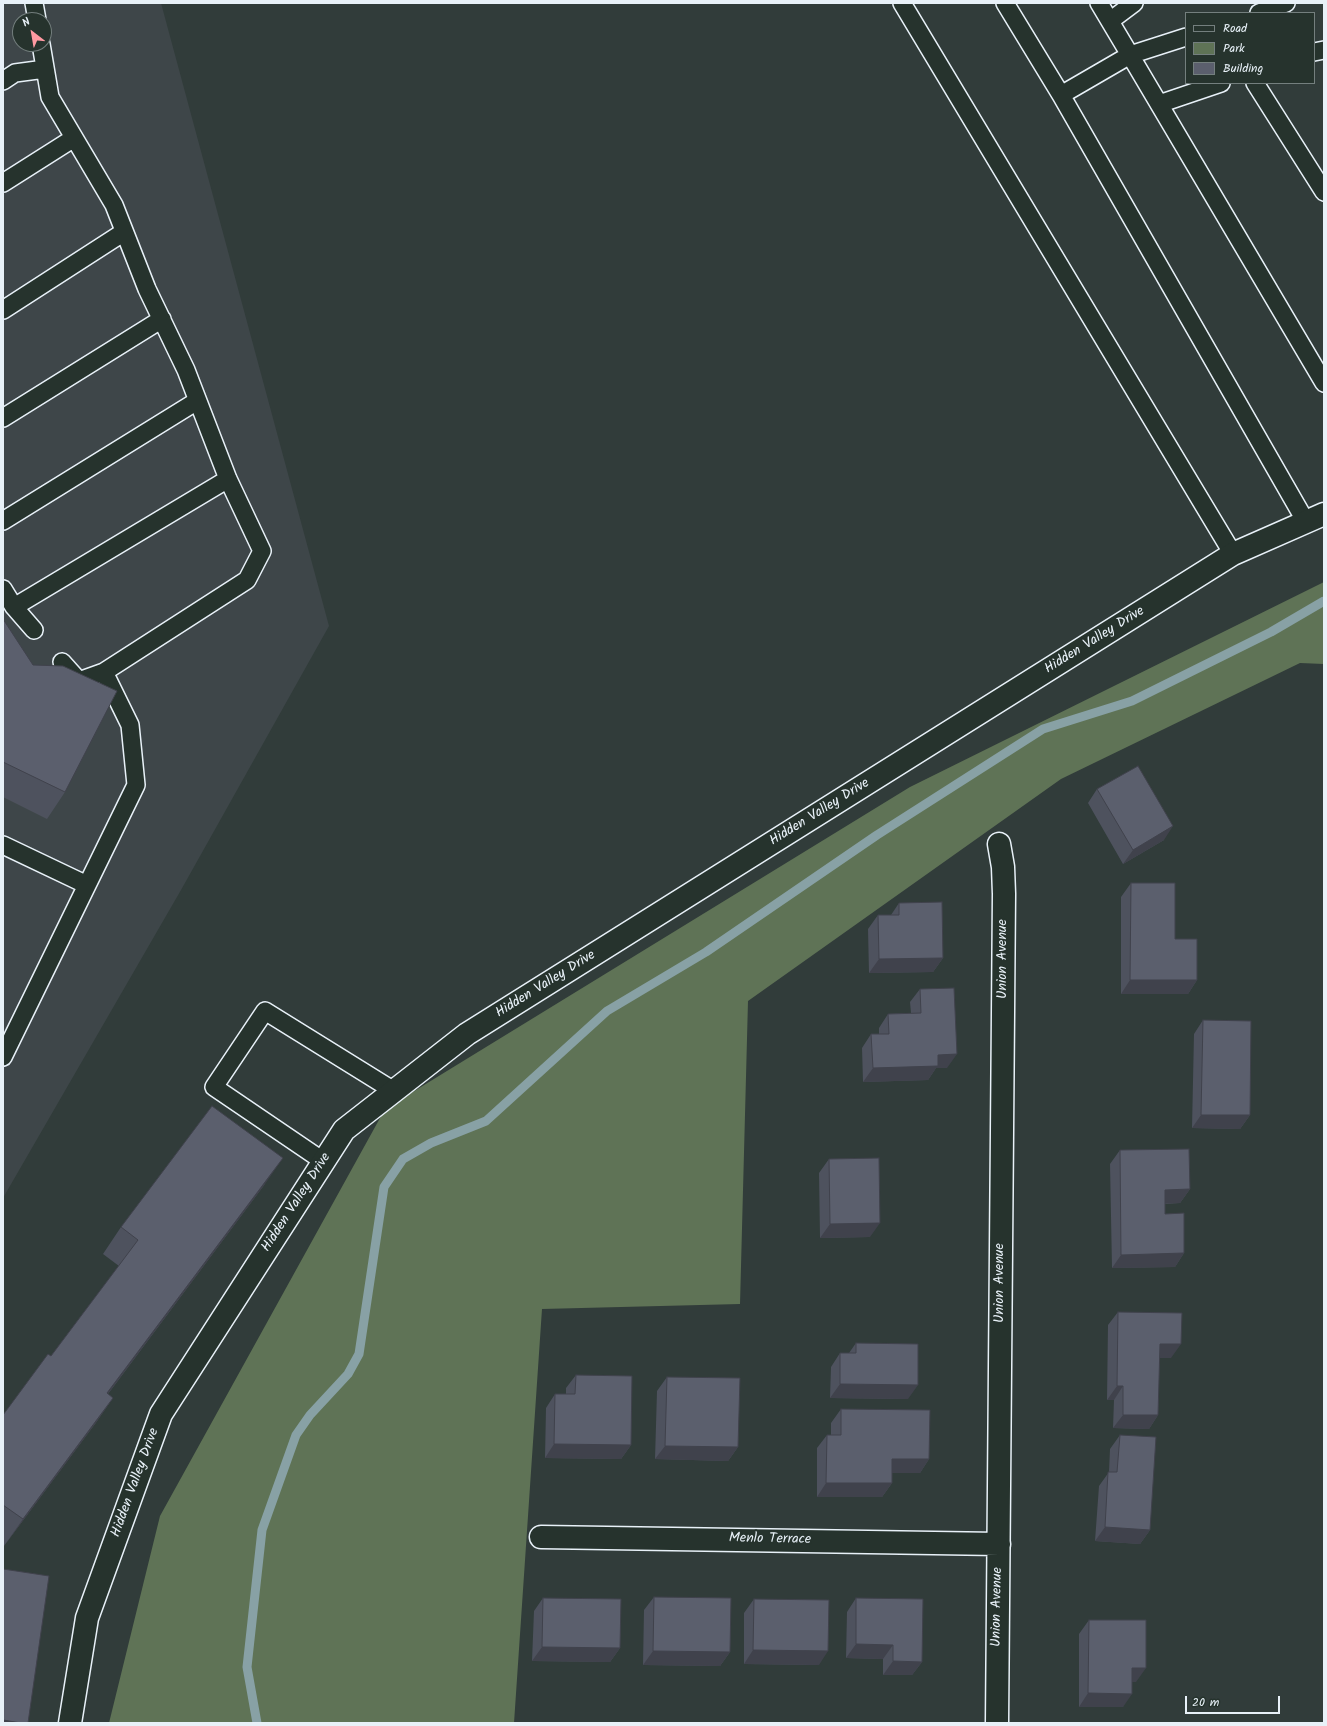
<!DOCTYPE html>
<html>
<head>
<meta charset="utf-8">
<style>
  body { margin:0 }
  #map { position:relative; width:1327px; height:1726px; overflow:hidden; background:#313c3a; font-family:Kalam,sans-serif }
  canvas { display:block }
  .frame { position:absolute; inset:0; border:4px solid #e8f1f8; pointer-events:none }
  .legend { position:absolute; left:1185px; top:12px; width:130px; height:72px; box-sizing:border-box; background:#26332d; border:1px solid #747f7e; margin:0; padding:5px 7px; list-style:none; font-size:12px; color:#e8f1f8 }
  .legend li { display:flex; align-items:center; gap:8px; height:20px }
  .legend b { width:20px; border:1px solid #747f7e }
  .north { position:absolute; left:12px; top:12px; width:40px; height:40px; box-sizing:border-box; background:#26332d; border:1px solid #747f7e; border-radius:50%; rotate:329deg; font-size:11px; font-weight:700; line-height:16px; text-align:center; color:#e8f1f8 }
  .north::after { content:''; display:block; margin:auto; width:14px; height:18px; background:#ff9aa2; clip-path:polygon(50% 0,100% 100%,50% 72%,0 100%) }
  .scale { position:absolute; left:1185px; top:1696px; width:95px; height:18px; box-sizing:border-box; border:2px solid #e8f1f8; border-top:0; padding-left:5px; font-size:12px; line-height:14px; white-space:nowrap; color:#e8f1f8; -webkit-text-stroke:3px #26332d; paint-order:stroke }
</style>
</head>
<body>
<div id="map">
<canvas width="1327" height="1726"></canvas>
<div class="frame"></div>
<ul class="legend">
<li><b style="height:5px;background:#26332d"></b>Road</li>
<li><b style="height:11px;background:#5f7356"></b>Park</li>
<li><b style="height:11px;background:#5b5f6d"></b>Building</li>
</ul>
<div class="north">N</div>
<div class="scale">20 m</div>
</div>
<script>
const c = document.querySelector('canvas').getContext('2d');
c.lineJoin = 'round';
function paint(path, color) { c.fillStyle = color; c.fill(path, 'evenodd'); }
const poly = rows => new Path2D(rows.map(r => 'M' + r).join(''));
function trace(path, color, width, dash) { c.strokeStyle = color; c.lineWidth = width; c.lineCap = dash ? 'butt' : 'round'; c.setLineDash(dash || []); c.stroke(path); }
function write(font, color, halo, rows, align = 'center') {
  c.font = font + ' Kalam,sans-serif'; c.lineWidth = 3.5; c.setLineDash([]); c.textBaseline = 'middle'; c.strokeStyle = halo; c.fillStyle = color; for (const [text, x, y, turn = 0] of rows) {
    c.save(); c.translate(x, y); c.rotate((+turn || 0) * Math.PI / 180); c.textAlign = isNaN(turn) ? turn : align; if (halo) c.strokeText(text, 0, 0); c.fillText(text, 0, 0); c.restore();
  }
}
paint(poly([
  [3,3,161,3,329,626,181,890,3,1198],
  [20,20,44,20,44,44,20,44]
]), '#3e4649');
paint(poly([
  [1324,582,1324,664,1300,663,1061,779,748,1001,740,1304,542,1309,514,1723,109,1723,160,1516,385,1109,910,787]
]), '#5f7356');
trace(poly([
  [257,1723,247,1667,262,1530,296,1435,310,1415,348,1374,359,1354,384,1187,403,1159,431,1143,486,1121,607,1011,706,952,877,835,1043,729,1132,701,1271,632,1324,601]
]), '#88a1a5', 9);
const service = poly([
  [34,3,37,20],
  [902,3,1233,554],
  [1005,3,1061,95],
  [1099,3,1130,55,1186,37],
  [1259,13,1286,3],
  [1110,21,1134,3],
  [41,44,50,97,114,205,147,289,186,370,228,479,262,551,247,580,104,672,79,681,62,662],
  [1314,52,1324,50],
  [3,81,15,73,45,69],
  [1255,83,1324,192],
  [1159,104,1221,83],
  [3,183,74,138],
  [3,310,124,232],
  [3,418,162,319],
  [3,521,197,401],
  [1306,522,1061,95,1130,55,1324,383],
  [3,589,14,607,34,630],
  [14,607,228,479],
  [3,845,87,885],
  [3,1057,136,785,130,725,104,672],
  [323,1161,214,1087,265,1011,394,1091]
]);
const minor = poly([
  [541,1537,999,1544],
  [70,1723,87,1618,161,1414,344,1130,467,1034,1233,554,1324,514],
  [997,1723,1004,894,1003,867,999,844]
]);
trace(service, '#e8f1f8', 20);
trace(minor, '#e8f1f8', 25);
trace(service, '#26332d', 17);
trace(minor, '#26332d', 22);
paint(poly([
  [3,619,65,792,47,819,3,797],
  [1097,789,1164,840,1123,864,1088,803],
  [1131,883,1175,939,1197,980,1188,994,1121,994,1121,897],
  [899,903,943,958,933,972,869,973,868,929,878,915,891,915],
  [920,989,947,1068,936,1068,928,1080,863,1082,862,1048,871,1034,879,1034,879,1028,888,1014,911,1013,910,1002],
  [1203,1020,1250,1115,1240,1129,1192,1128,1194,1034],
  [1120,1150,1190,1189,1180,1203,1165,1204,1165,1214,1184,1253,1175,1267,1112,1268,1110,1164],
  [829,1159,870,1237,820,1238,819,1173],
  [265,1184,108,1394,113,1398,95,1424,4,1546,3,1545,3,1415,51,1356,119,1266,103,1254,121,1227],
  [1118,1312,1171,1358,1159,1358,1158,1415,1149,1429,1113,1428,1114,1400,1107,1400,1108,1325],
  [856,1343,908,1399,830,1398,831,1367,840,1353,849,1353],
  [576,1375,631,1445,621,1459,545,1458,546,1408,555,1394,566,1394,566,1388],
  [667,1377,738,1447,728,1461,655,1459,657,1391],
  [841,1409,929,1459,920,1473,892,1473,892,1483,882,1497,817,1497,817,1448,827,1435,831,1435,831,1423],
  [1120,1435,1150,1530,1140,1544,1095,1541,1099,1486,1109,1472,1110,1449],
  [654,1597,730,1652,720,1666,643,1665,644,1610],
  [543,1598,620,1648,610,1662,532,1661,534,1611],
  [856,1598,922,1662,912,1675,883,1675,883,1659,846,1658,847,1612],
  [754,1599,819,1665,744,1664,744,1613],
  [1089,1620,1136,1682,1132,1682,1123,1707,1079,1707,1079,1634]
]), '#4e525e');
paint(poly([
  [1173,826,1164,840,1123,864,1133,850],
  [943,958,933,972,869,973,879,959],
  [1130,980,1197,980,1188,994,1121,994],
  [957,1054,947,1068,936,1068,928,1080,863,1082,873,1068,938,1055],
  [1201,1115,1250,1115,1240,1129,1192,1128],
  [283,1158,265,1184,89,1419,107,1393],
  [1190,1189,1180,1203,1155,1204,1165,1190],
  [880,1223,870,1237,820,1238,830,1224],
  [1184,1253,1175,1267,1112,1268,1121,1255],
  [1160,1344,1181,1344,1171,1358,1150,1358],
  [840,1384,918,1385,908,1399,830,1398],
  [1117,1386,1123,1386,1114,1400,1107,1400],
  [113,1398,95,1424,4,1546,23,1519],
  [1123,1415,1158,1415,1149,1429,1113,1428],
  [554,1444,631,1445,621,1459,545,1458],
  [665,1446,738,1447,728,1461,655,1459],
  [892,1459,929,1459,920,1473,882,1473],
  [826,1483,892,1483,882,1497,817,1497],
  [1105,1527,1150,1530,1140,1544,1095,1541],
  [856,1644,893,1645,883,1659,846,1658],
  [542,1647,620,1648,610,1662,532,1661],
  [753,1650,828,1651,819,1665,744,1664],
  [653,1651,730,1652,720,1666,643,1665],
  [893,1661,922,1662,912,1675,883,1675],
  [1132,1668,1146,1668,1136,1682,1123,1682],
  [1088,1693,1132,1694,1123,1707,1079,1707],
  [3,1720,21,1723,3,1723]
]), '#40424c');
const building = poly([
  [3,619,33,665,63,666,117,691,65,792,3,762,3,619],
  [1138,766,1173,826,1133,850,1097,789,1138,766],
  [1131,883,1175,883,1175,939,1197,939,1197,980,1130,980,1131,883],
  [942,902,943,958,879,959,878,915,899,915,899,903,942,902],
  [954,988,957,1054,938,1055,938,1066,873,1068,871,1034,889,1034,888,1014,921,1013,920,989,954,988],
  [1203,1020,1251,1021,1250,1115,1201,1115,1203,1020],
  [212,1106,283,1158,107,1393,113,1398,23,1519,3,1505,3,1415,48,1354,51,1356,138,1240,121,1227,212,1106],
  [1189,1149,1190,1189,1165,1190,1165,1214,1184,1213,1184,1253,1121,1255,1120,1150,1189,1149],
  [879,1158,880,1223,830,1224,829,1159,879,1158],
  [1118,1312,1182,1313,1181,1344,1160,1344,1158,1415,1123,1415,1123,1386,1117,1386,1118,1312],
  [856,1343,918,1344,918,1385,840,1384,840,1353,856,1353,856,1343],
  [576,1375,632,1376,631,1445,554,1444,555,1394,575,1394,576,1375],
  [667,1377,740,1378,738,1447,665,1446,667,1377],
  [841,1409,930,1410,929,1459,892,1459,892,1483,826,1483,827,1435,841,1435,841,1409],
  [1120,1435,1156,1437,1150,1530,1105,1527,1108,1472,1117,1472,1120,1435],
  [3,1569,49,1576,28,1723,21,1723,3,1720,3,1569],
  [654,1597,731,1598,730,1652,653,1651,654,1597],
  [543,1598,621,1599,620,1648,542,1647,543,1598],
  [856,1598,923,1599,922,1662,893,1661,893,1645,856,1644,856,1598],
  [754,1599,829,1600,828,1651,753,1650,754,1599],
  [1089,1620,1146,1620,1146,1668,1132,1668,1132,1694,1088,1693,1089,1620]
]);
paint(building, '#5b5f6d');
trace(building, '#40424c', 1);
write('14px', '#e8f1f8', '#26332d', [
  ["Hidden Valley Drive",1095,641,-32],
  ["Hidden Valley Drive",820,813,-32],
  ["Union Avenue",1004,959,-90],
  ["Hidden Valley Drive",546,985,-32],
  ["Hidden Valley Drive",297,1203,-57],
  ["Union Avenue",1001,1283,-90],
  ["Hidden Valley Drive",136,1483,-70],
  ["Menlo Terrace",770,1540,1],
  ["Union Avenue",998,1607,-89]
]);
</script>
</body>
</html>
